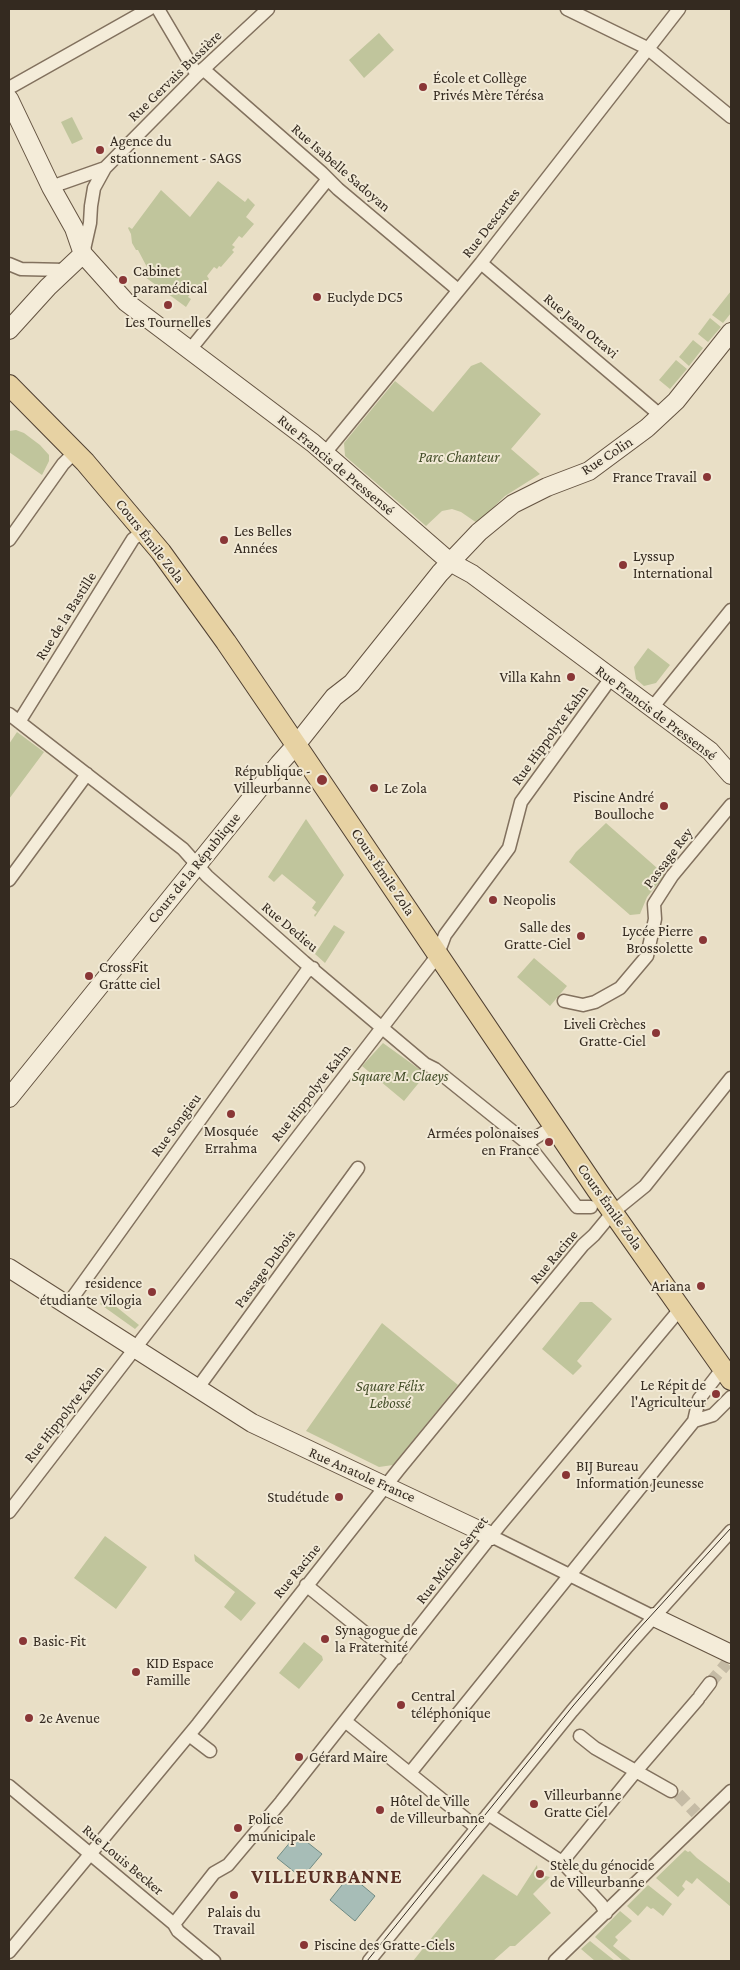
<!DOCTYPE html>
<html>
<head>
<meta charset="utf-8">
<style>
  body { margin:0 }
  #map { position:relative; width:740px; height:1970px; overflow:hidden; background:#e9dfc6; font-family:"Crimson Pro",serif }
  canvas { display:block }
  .frame { position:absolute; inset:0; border:10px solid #342a20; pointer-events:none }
</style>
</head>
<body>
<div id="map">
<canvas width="740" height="1970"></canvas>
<div class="frame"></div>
</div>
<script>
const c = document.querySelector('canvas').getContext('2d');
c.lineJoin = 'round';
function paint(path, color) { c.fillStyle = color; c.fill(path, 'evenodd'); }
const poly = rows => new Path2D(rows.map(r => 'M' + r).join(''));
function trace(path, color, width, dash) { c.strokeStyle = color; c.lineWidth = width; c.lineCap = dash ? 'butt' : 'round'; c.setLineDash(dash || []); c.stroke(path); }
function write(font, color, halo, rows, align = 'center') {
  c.font = font + ' "Crimson Pro",serif'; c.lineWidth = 4; c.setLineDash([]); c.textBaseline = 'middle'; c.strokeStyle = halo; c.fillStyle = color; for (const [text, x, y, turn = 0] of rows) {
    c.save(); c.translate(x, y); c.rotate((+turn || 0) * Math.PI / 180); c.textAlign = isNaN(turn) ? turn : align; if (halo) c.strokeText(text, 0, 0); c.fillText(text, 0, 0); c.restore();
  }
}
paint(poly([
  [379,33,394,50,364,78,349,60],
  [72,117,83,139,72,144,61,122],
  [218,181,245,202,248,198,255,205,246,217,254,224,242,238,239,236,232,245,235,247,232,250,234,252,221,267,219,266,217,269,214,267,207,276,209,279,197,293,193,290,188,297,191,299,186,307,145,277,149,271,138,250,136,250,132,243,131,234,128,228,129,227,132,229,161,190,190,217],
  [731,291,731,313,723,323,712,315],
  [710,318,721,327,708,342,698,334],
  [693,340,703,348,689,366,679,357],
  [676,360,687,369,670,389,659,380],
  [481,362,541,414,511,449,540,474,505,496,477,523,461,512,452,509,442,511,426,526,345,456,344,443,395,381,433,412,471,366],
  [16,430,24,433,40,445,49,455,49,461,42,475,9,452,9,431],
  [648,648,670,665,656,683,644,686,636,679,634,667],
  [17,732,44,752,9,799,9,744],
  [306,819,344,875,315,917,314,915,317,912,312,908,316,902,282,874,274,882,268,877],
  [606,823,665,875,647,897,640,914,630,915,569,862,576,852],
  [334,925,345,932,325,963,315,954],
  [534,958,567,986,550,1006,517,977],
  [383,1043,426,1074,404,1101,362,1066],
  [104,1297,139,1325,135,1329,100,1304],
  [580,1302,592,1302,612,1319,577,1361,582,1366,573,1375,542,1349],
  [382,1323,458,1385,393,1465,379,1467,306,1431],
  [105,1536,147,1567,116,1609,74,1578],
  [194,1554,256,1603,241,1621,224,1607,235,1592,195,1561],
  [304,1642,322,1656,323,1660,299,1689,279,1673],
  [685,1850,688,1852,690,1851,697,1858,731,1884,731,1907,697,1878,692,1884,686,1880,682,1886,685,1889,678,1897,656,1878],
  [537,1865,538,1872,541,1875,550,1877,533,1894,551,1913,515,1946,510,1946,493,1961,413,1961,483,1874,517,1896],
  [648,1885,672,1904,663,1916,653,1908,651,1909,647,1906,638,1916,627,1906],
  [620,1911,632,1921,615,1937,618,1940,613,1946,632,1961,623,1961,595,1937],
  [590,1941,615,1961,595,1961,581,1949]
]), '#c0c59c');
const water = poly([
  [297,1834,322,1854,302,1878,277,1858,297,1834],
  [350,1875,375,1896,355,1921,330,1900,350,1875]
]);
paint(water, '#a7bdb7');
trace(water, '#6f8a83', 1);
trace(poly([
  [710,1683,727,1663],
  [678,1794,696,1813]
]), '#c5bba5', 12, [12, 6]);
const street = poly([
  [158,9,197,75],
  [567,9,647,48,731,117],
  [203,69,322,173,338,189,458,290],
  [9,88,149,9],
  [51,187,105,168],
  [83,254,90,223,91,206,94,188,105,168,197,75,268,9],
  [481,263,660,415],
  [9,264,21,269,66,270],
  [189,351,328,179],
  [325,453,481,263,679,9],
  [9,540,63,464,75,452],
  [652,708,731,610],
  [9,714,183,849,207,876,304,962,425,1064,435,1069,527,1143,554,1126],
  [19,722,133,539,144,531],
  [9,880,87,774],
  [564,1001,583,1005,595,1002,620,988,647,956,655,919,654,904,672,876,731,805],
  [527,1143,577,1207,591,1207],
  [68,1304,306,972,313,968],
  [197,1389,358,1168],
  [694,1421,713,1415,731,1397],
  [9,1512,431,964,438,954,445,935,509,848,521,802,611,678],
  [491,1536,654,1617],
  [306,1585,396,1658],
  [700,1696,710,1683],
  [345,1721,477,1828],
  [189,1735,210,1751],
  [580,1736,595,1748,671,1791],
  [410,1773,694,1421,699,1399,723,1368],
  [9,1786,174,1924,178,1931,214,1961],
  [488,1814,562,1862,601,1904,606,1913],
  [562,1862,636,1771,698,1699],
  [174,1924,214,1873,228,1865,281,1802,499,1526,681,1308],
  [9,1952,198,1724,399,1469,583,1245,594,1235,613,1212,645,1186,731,1078],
  [369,1961,572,1711,626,1648,731,1531],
  [555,1961,731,1791]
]);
const secondary = poly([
  [9,99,51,187,74,228,83,254,126,302,313,443,450,562,472,574,710,751,731,775],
  [9,330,48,287,83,254],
  [9,1098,279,764,296,745,334,697,352,683,440,573,479,532,513,504,547,487,589,471,647,428,676,401,731,332],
  [9,1268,252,1423,491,1536],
  [654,1617,731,1654]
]);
const primary = poly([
  [9,385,85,462,161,552,226,642,303,755,597,1190,731,1380]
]);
trace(street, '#82715e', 15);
trace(secondary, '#645341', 20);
trace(primary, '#504032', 22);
trace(street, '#f4ecd9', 12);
trace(secondary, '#f4ecd9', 18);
trace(primary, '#e7d2a3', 20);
trace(poly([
  [367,1961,573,1706,636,1632,731,1528]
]), '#342a20', 1);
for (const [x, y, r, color] of [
  [423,87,5,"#893636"],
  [100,150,5,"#893636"],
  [123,280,5,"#893636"],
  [317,297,5,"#893636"],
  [168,305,5,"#893636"],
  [707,477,5,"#893636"],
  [224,540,5,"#893636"],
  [623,565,5,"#893636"],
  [571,677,5,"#893636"],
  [322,780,6,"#893636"],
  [374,788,5,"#893636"],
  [664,806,5,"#893636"],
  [493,900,5,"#893636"],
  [581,936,5,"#893636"],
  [703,940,5,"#893636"],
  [89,976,5,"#893636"],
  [656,1033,5,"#893636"],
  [231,1114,5,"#893636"],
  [549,1142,5,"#893636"],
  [701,1286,5,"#893636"],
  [152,1292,5,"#893636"],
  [716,1394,5,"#893636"],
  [566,1475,5,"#893636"],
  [339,1497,5,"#893636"],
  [325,1639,5,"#893636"],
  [23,1641,5,"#893636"],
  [136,1672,5,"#893636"],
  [401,1705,5,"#893636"],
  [29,1718,5,"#893636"],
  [299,1757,5,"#893636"],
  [534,1804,5,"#893636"],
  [380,1810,5,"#893636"],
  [238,1828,5,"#893636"],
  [540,1874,5,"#893636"],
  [234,1895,5,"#893636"],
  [304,1945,5,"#893636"]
]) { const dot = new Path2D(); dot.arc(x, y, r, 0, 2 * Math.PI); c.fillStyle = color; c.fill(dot); trace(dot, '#f1e9d5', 2); }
write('15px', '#342a20', '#f1e9d5', [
  ["Rue Gervais Bussière",175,76,-44],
  ["Rue Isabelle Sadoyan",341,168,41],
  ["Rue Descartes",491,223,-52],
  ["Rue Jean Ottavi",581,326,40],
  ["Rue Colin",607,456,-33],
  ["Rue Francis de Pressensé",336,465,40],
  ["Cours Émile Zola",150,541,52],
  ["Rue de la Bastille",66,616,-58],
  ["Rue Francis de Pressensé",656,713,37],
  ["Rue Hippolyte Kahn",550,735,-54],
  ["Passage Rey",668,858,-53],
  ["Cours de la République",194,868,-51],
  ["Cours Émile Zola",383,872,56],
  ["Rue Dedieu",290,927,40],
  ["Rue Hippolyte Kahn",311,1093,-52],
  ["Rue Songieu",176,1125,-54],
  ["Cours Émile Zola",610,1207,55],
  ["Rue Racine",554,1257,-50],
  ["Passage Dubois",265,1269,-54],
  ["Rue Hippolyte Kahn",64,1414,-52],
  ["Rue Anatole France",362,1475,24],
  ["Rue Michel Servet",452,1560,-52],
  ["Rue Racine",297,1571,-51],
  ["Rue Louis Becker",123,1860,40]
]);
write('15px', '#342a20', '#f1e9d5', [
  ["École et Collège",433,78],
  ["Privés Mère Térésa",433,95],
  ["Agence du",110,141],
  ["stationnement - SAGS",110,158],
  ["Cabinet",133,271],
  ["paramédical",133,288],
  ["Euclyde DC5",327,297],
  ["Les Tournelles",168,322,"center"],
  ["France Travail",697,477,"right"],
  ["Les Belles",234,531],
  ["Années",234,548],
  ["Lyssup",633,556],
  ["International",633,573],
  ["Villa Kahn",561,677,"right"],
  ["République -",311,771,"right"],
  ["Villeurbanne",311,788,"right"],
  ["Le Zola",384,788],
  ["Piscine André",654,797,"right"],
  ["Boulloche",654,814,"right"],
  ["Neopolis",503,900],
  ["Salle des",571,927,"right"],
  ["Gratte-Ciel",571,944,"right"],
  ["Lycée Pierre",693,931,"right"],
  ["Brossolette",693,948,"right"],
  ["CrossFit",99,967],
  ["Gratte ciel",99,984],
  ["Liveli Crèches",646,1024,"right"],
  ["Gratte-Ciel",646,1041,"right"],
  ["Mosquée",231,1131,"center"],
  ["Errahma",231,1148,"center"],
  ["Armées polonaises",539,1133,"right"],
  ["en France",539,1150,"right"],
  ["residence",142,1283,"right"],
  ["étudiante Vilogia",142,1300,"right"],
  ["Ariana",691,1286,"right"],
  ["Le Répit de",706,1385,"right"],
  ["l'Agriculteur",706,1402,"right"],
  ["BIJ Bureau",576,1466],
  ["Information Jeunesse",576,1483],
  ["Studétude",329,1497,"right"],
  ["Synagogue de",335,1630],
  ["la Fraternité",335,1647],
  ["Basic-Fit",33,1641],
  ["KID Espace",146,1663],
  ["Famille",146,1680],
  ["Central",411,1696],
  ["téléphonique",411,1713],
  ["2e Avenue",39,1718],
  ["Gérard Maire",309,1757],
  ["Villeurbanne",544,1795],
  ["Gratte Ciel",544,1812],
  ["Hôtel de Ville",390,1801],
  ["de Villeurbanne",390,1818],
  ["Police",248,1819],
  ["municipale",248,1836],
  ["Stèle du génocide",550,1865],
  ["de Villeurbanne",550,1882],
  ["Palais du",234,1912,"center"],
  ["Travail",234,1929,"center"],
  ["Piscine des Gratte-Ciels",314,1945]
], 'left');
write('italic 15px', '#444e29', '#f1e9d5', [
  ["Parc Chanteur",459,457],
  ["Square M. Claeys",400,1076],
  ["Square Félix",390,1386],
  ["Lebossé",390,1403]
]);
c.letterSpacing = '1px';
write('bold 20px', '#5b3125', '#f1e9d5', [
  ["VILLEURBANNE",327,1877]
]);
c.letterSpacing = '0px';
</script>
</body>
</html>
